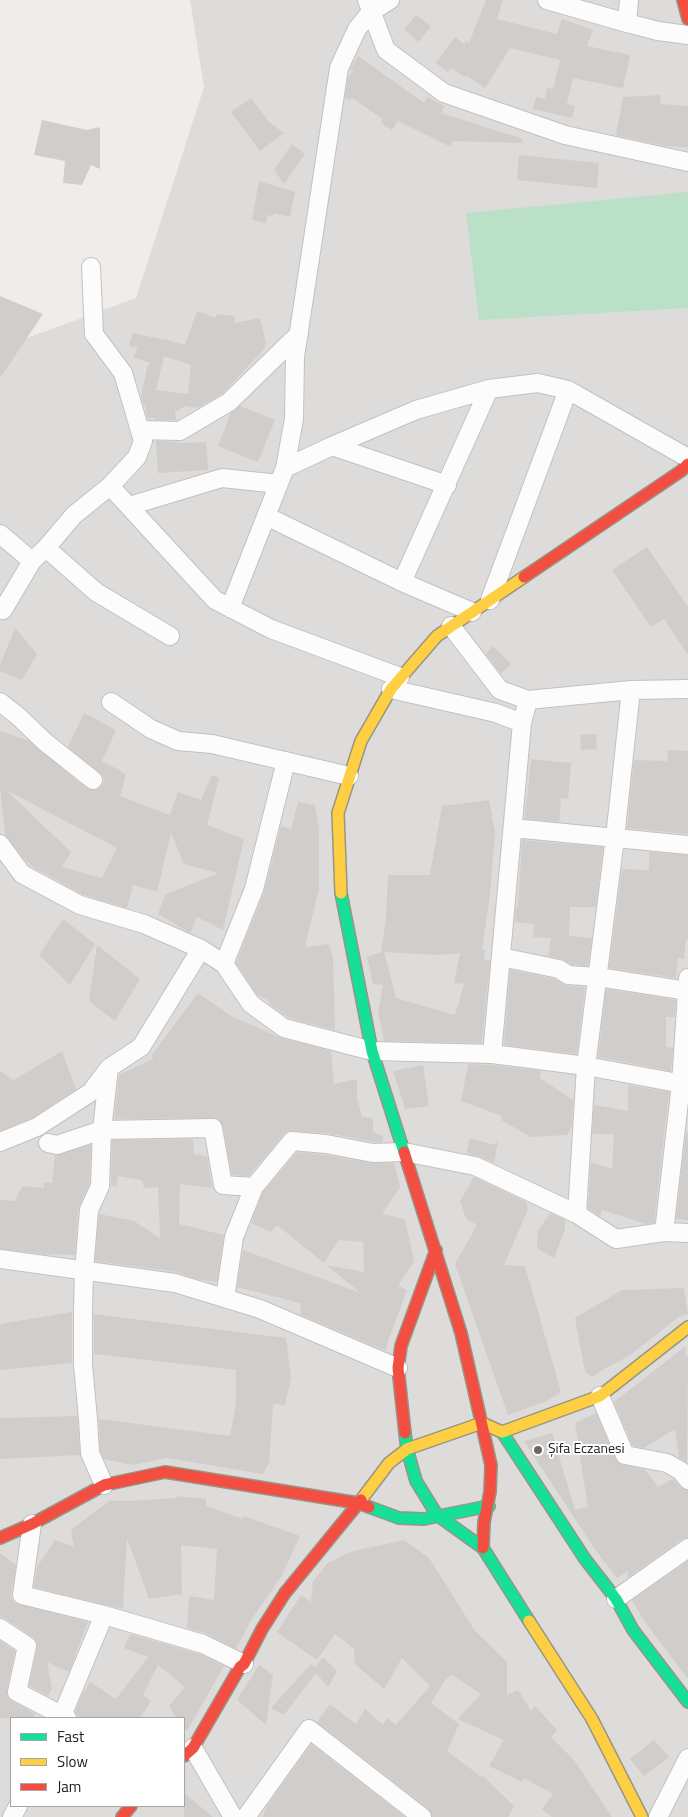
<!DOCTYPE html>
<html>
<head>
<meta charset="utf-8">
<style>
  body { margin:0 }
  #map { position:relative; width:688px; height:1817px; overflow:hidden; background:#efecea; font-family:"Titillium Web",sans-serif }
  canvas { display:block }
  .legend { position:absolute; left:10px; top:1717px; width:175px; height:90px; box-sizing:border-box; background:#fff; border:1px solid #a6a6a6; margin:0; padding:6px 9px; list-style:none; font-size:15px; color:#212121 }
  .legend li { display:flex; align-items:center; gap:10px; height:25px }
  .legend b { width:25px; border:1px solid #a6a6a6 }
</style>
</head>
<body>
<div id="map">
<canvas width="688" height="1817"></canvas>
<ul class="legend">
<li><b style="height:6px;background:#16e098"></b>Fast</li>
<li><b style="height:6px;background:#ffcf43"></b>Slow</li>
<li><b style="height:6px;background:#f24e42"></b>Jam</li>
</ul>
</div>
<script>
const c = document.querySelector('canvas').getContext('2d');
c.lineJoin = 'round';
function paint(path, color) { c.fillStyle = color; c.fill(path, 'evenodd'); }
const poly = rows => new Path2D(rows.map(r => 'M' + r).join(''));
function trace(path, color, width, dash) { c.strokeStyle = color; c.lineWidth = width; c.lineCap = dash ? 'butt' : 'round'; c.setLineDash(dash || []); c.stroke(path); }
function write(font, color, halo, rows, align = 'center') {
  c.font = font + ' "Titillium Web",sans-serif'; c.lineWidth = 4; c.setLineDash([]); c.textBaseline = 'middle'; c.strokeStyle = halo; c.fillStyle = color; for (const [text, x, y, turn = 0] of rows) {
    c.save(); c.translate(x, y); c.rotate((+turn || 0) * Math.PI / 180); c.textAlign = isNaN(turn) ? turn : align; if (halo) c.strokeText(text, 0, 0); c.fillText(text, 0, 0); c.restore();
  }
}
paint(poly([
  [190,0,688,0,688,1817,0,1817,0,348,136,298,204,87],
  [11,1718,184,1718,184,1806,11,1806]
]), '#dedcdb');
paint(poly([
  [688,192,688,308,479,320,466,213]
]), '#bae0c8');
paint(poly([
  [486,0,503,0,497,19,557,34,562,19,593,30,587,46,630,55,623,88,573,78,567,104,575,106,572,118,533,109,536,97,545,99,547,88,553,89,560,60,510,48,485,88,466,75,465,77,451,68,448,72,436,63,455,37,464,44,466,41,469,43],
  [416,15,431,26,419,42,404,30],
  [358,56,424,103,427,97,445,106,441,113,523,139,522,143,452,141,451,147,398,121,392,130,381,123,383,119,352,98,350,100,345,97,348,78,353,71,350,70],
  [660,95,661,104,688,106,688,147,665,146,616,135,623,97],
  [251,98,268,121,284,133,260,151,231,112],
  [42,120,87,130,100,127,100,169,91,165,82,185,63,183,65,161,34,155],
  [292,144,305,154,284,184,274,170],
  [519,155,599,163,597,188,517,180],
  [259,181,295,192,290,217,273,213,273,216,268,215,266,223,252,220],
  [0,296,43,314,0,378],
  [197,311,216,318,217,314,235,316,234,323,260,318,266,343,264,349,222,394,198,408,184,406,184,408,180,408,179,411,175,410,176,420,155,420,155,418,147,418,145,406,144,405,141,396,147,368,150,363,133,357,138,348,129,346,133,333,165,340,166,338,167,340,185,345],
  [164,356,191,365,188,394,156,390],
  [240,406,275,420,258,462,218,446,231,413],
  [156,441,177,442,177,443,206,442,208,470,158,473],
  [647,547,688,607,688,655,664,619,651,627,612,570],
  [15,628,37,654,22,680,0,671,0,665],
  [493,646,511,664,501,674,486,654],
  [84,713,116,730,102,761,126,774,120,796,170,815,178,792,201,800,212,775,219,778,207,825,244,839,223,930,197,917,190,933,158,914,165,895,218,873,184,864,171,833,157,892,133,885,127,908,84,895,36,869,26,861,5,835,0,787,0,731,29,741,86,788,96,790,102,786,104,781,103,776,68,747],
  [6,790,117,848,102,878,62,867,71,852],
  [596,734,597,749,581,750,580,735],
  [668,750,688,751,688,834,627,828,634,760,667,761],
  [531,759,571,763,568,799,561,798,559,822,525,819,526,799,527,799],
  [489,800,495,832,490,895,482,950,485,950,484,960,490,960,482,1043,384,1041,378,1012,383,985,373,984,367,957,381,952,386,917,388,875,430,875,442,806],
  [384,952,439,955,460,953,454,983,464,984,455,1015,396,998],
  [298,802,315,805,319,829,319,888,305,947,328,944,333,956,335,1030,289,1018,271,1005,268,1000,257,995,236,963,264,893,281,826,291,829],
  [522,840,603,847,596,907,570,907,569,936,592,938,588,966,572,965,562,959,548,956,551,938,533,937,534,924,515,922,516,906,518,906],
  [649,852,688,855,688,939,686,939,684,959,678,958,676,978,609,968,622,869,649,870],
  [63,919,95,944,70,985,39,955],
  [97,945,140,979,115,1021,89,1001],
  [510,970,555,979,567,986,585,987,577,1054,504,1045],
  [606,989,676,1000,675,1017,666,1017,666,1047,673,1048,671,1071,598,1057],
  [198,993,231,1016,281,1038,331,1051,334,1084,357,1079,357,1098,362,1117,373,1118,373,1132,383,1136,383,1142,374,1142,327,1133,288,1131,284,1134,249,1176,232,1175,223,1126,217,1118,114,1119,119,1075,153,1059,152,1055],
  [62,1051,76,1089,32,1118,0,1131,0,1071,14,1080],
  [468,1064,491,1065,541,1071,540,1078,573,1100,572,1126,567,1135,531,1137,501,1120,502,1116,461,1101],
  [423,1065,429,1106,405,1109,393,1071],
  [628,1085,669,1092,654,1223,646,1224,602,1210,600,1216,588,1208,591,1162,612,1169,614,1134,592,1134,594,1105,628,1111],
  [686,1132,688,1133,688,1220,676,1219],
  [470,1138,495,1145,498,1140,494,1163,479,1156,466,1153],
  [193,1139,194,1154,207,1156,212,1188,180,1184,179,1224,224,1235,217,1282,197,1279,177,1272,95,1261,99,1214,134,1221,160,1238,158,1187,144,1188,142,1180,118,1176,116,1187,111,1185,112,1140],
  [91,1145,89,1184,78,1209,75,1255,44,1254,0,1249,0,1200,15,1201,22,1186,44,1188,44,1182,52,1183,55,1155],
  [297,1152,325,1155,371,1163,394,1163,400,1187,382,1214,405,1219,414,1261,398,1286,407,1290,388,1341,386,1351,301,1315,300,1303,237,1287,243,1250,361,1293,326,1265,364,1272,363,1242,338,1240,324,1263,277,1225,271,1232,251,1223,263,1192],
  [474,1177,526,1202,528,1209,504,1265,525,1266,561,1392,547,1401,508,1415,455,1264,477,1225,466,1219,460,1201],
  [550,1213,565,1220,565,1229,554,1258,537,1248,538,1231],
  [684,1288,688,1314,680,1316,629,1356,606,1368,592,1377,585,1372,575,1318,622,1290],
  [72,1312,72,1363,0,1370,0,1324],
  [94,1314,286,1338,291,1378,285,1405,273,1404,269,1463,263,1474,167,1458,133,1465,104,1459,100,1450,99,1419,230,1436,236,1403,236,1370,94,1354],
  [686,1346,685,1357,688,1356,687,1462,679,1458,675,1429,644,1448,633,1446,614,1402],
  [596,1413,618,1463,645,1470,658,1487,673,1479,680,1487,688,1490,688,1538,682,1539,627,1578,628,1571,617,1578,596,1551,524,1441,552,1433,575,1510,588,1507,575,1423],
  [77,1416,80,1455,0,1459,0,1418],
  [176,1496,206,1499,206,1506,243,1519,243,1516,300,1536,282,1575,250,1622,236,1649,208,1634,187,1628,189,1596,214,1600,217,1549,181,1545,182,1594,149,1599,127,1538,123,1609,34,1587,37,1567,55,1540,74,1547,71,1530,109,1501,130,1501,176,1498],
  [404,1540,429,1558,475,1631,507,1662,507,1695,518,1690,531,1711,535,1706,557,1730,551,1737,574,1760,612,1817,552,1817,542,1809,553,1794,524,1778,522,1782,489,1766,504,1740,458,1719,481,1694,452,1675,445,1680,431,1703,459,1724,447,1751,483,1778,483,1776,514,1806,508,1817,432,1817,429,1809,317,1722,330,1704,356,1724,365,1709,383,1725,387,1718,396,1725,430,1686,402,1658,384,1689,355,1664,354,1649,335,1634,317,1660,277,1632,301,1595,311,1602,313,1581,328,1563,350,1552],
  [0,1553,16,1565,11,1594,12,1599,15,1603,88,1622,69,1672,47,1662,52,1689,48,1696,29,1686,37,1648,37,1642,33,1637,6,1619,0,1617],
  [688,1561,688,1679,645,1622,632,1600],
  [130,1634,199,1654,224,1666,187,1731,184,1729,184,1718,176,1718,169,1706,185,1687,158,1665,143,1695,151,1701,140,1718,78,1718,75,1712,82,1695,90,1682,116,1699,148,1657,124,1648],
  [0,1641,15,1651,7,1690,7,1696,12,1701,36,1714,33,1718,0,1718],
  [323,1657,337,1671,328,1687,316,1673,284,1715,271,1708,311,1664,315,1667],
  [259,1665,273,1675,266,1725,237,1700],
  [654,1740,669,1757,644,1776,630,1759],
  [311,1744,405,1817,263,1817,267,1806],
  [184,1793,213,1817,184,1817]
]), '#d0cdcb');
const street = poly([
  [367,0,386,50,444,93,565,135,688,162],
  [547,0,627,23,658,31,688,35],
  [627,23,629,0],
  [91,267,94,334,123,373,143,441,137,457,110,486],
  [141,430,180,431,229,402,299,334],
  [332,446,447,485],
  [285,468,332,446,416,410,489,389,538,383,568,390,688,458],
  [129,506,222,478,279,484],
  [266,516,402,582,472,612],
  [0,534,32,561],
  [46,548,96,592,170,636],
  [402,582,489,389],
  [490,600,568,390],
  [230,608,285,468,294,419,295,357,339,68,357,29,371,12,390,0],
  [3,610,32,561,46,548,74,515,110,486,215,600,271,629,400,677],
  [451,626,500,690,528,700,631,690,688,689],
  [391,689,496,713,522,723],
  [0,702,19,717,45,742,93,780],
  [111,702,151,729,178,741,212,744,349,776],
  [513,828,688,845],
  [0,844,22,874,80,905,144,924,201,949,224,964,251,1004,284,1028,372,1051,492,1054,586,1066,688,1085],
  [501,957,559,969,568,975,598,977,688,991],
  [224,964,254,889,286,761],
  [492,1054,522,723,528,700],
  [0,1142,37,1127,91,1092,109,1068,141,1047,201,949],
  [48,1143,57,1145,102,1130,213,1128,223,1185,254,1187,292,1141,326,1144,373,1153,404,1152,475,1166,577,1214,616,1239,664,1232,688,1233],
  [577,1214,586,1066,615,838,631,690],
  [664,1232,681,1084,688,978],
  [0,1259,175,1283,260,1309,398,1368],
  [225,1298,234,1237,254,1187],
  [600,1396,625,1455,667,1463,681,1471,688,1480],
  [104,1485,90,1453,88,1419,83,1365,83,1311,84,1271,89,1210,100,1186,102,1130,109,1068],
  [32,1524,22,1595,104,1615,203,1644,244,1664],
  [616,1599,688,1548],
  [0,1628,27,1646,17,1692,67,1718],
  [61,1718,104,1615],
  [193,1748,233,1817],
  [12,1817,18,1806],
  [246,1817,309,1729,422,1817],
  [658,1817,688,1758]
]);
const fast = poly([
  [341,893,372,1051,404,1152],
  [502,1432,585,1559,616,1599,633,1630,688,1702],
  [405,1433,407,1449,416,1481,437,1515,483,1548,529,1621],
  [369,1507,399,1518,424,1519,489,1506]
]);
const slow = poly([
  [341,893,338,813,361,741,391,689,437,636,524,577],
  [361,1500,389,1463,407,1449,482,1423,502,1432,600,1396,688,1327],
  [529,1621,592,1719,642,1817]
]);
const jam = poly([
  [683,0,688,19],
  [524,577,681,471,688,464],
  [404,1152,461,1333,491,1465,490,1492,484,1522,483,1548],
  [405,1433,398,1368,401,1346,436,1250],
  [0,1538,32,1524,104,1485,165,1472,358,1503,369,1507],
  [184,1756,193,1748,240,1667,244,1664,262,1629,285,1593,361,1500],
  [122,1817,131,1806]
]);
trace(street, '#c2c1c0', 20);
trace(fast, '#989584', 14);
trace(slow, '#989584', 14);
trace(jam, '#989584', 14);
trace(street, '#fdfcfc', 18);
trace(fast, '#16e098', 11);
trace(slow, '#ffcf43', 11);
trace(jam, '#f24e42', 11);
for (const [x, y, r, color] of [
  [538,1450,5,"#696867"]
]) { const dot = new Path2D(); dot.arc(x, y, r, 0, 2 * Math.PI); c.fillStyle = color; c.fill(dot); trace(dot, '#fff', 2); }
write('14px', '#212121', '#fff', [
  ["Şifa Eczanesi",548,1450]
], 'left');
</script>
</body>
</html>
